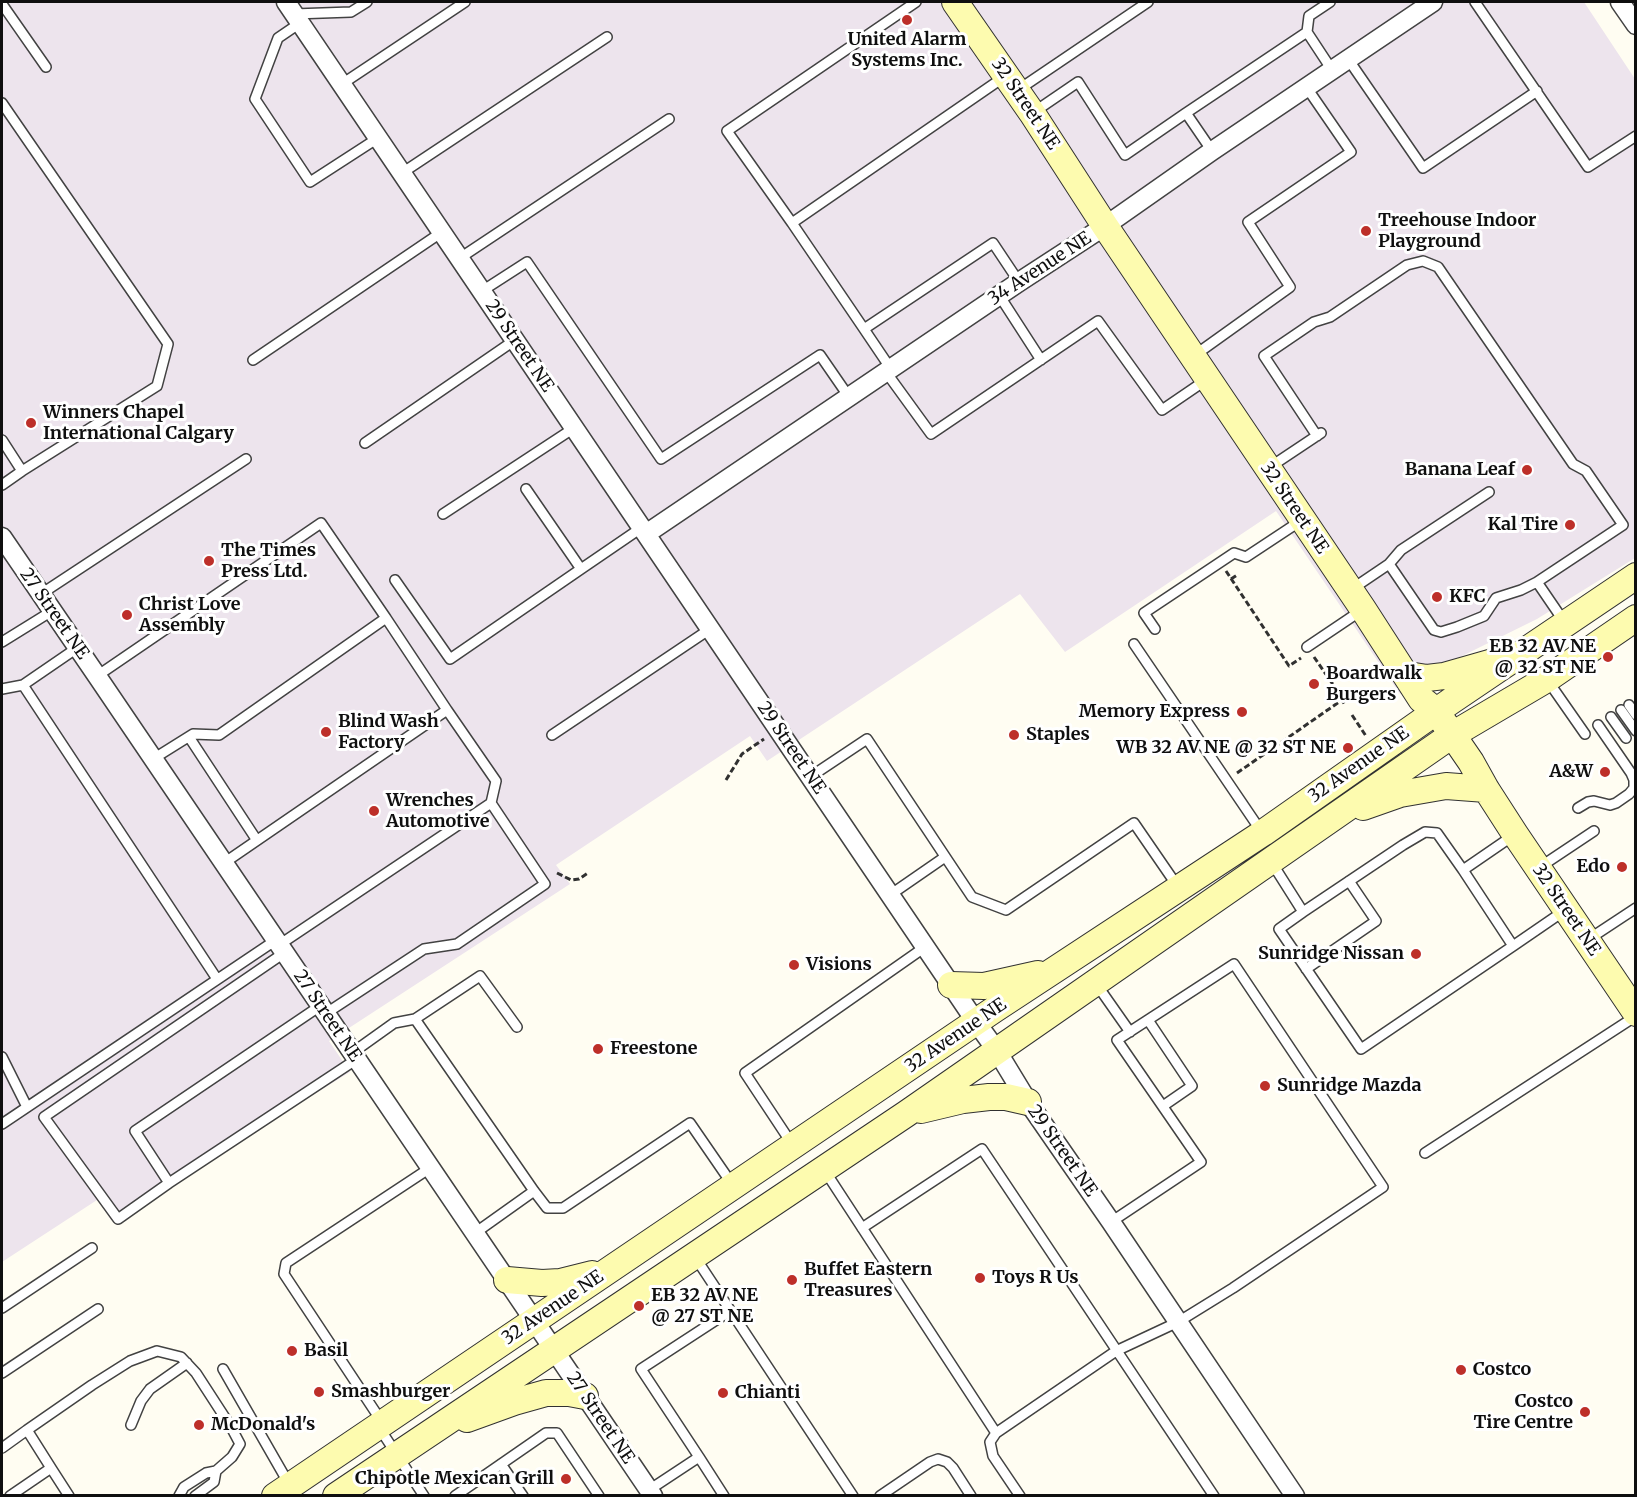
<!DOCTYPE html>
<html>
<head>
<meta charset="utf-8">
<style>
  body { margin:0 }
  #map { position:relative; width:1637px; height:1497px; overflow:hidden; background:#fffdf2; font-family:Merriweather,serif }
  canvas { display:block }
  .frame { position:absolute; inset:0; border:3px solid #0f0f0f; pointer-events:none }
</style>
</head>
<body>
<div id="map">
<canvas width="1637" height="1497"></canvas>
<div class="frame"></div>
</div>
<script>
const c = document.querySelector('canvas').getContext('2d');
c.lineJoin = 'round';
function paint(path, color) { c.fillStyle = color; c.fill(path, 'evenodd'); }
const poly = rows => new Path2D(rows.map(r => 'M' + r).join(''));
function trace(path, color, width, dash) { c.strokeStyle = color; c.lineWidth = width; c.lineCap = dash ? 'butt' : 'round'; c.setLineDash(dash || []); c.stroke(path); }
function write(font, color, halo, rows, align = 'center') {
  c.font = font + ' Merriweather,serif'; c.lineWidth = 6; c.setLineDash([]); c.textBaseline = 'middle'; c.strokeStyle = halo; c.fillStyle = color; for (const [text, x, y, turn = 0] of rows) {
    c.save(); c.translate(x, y); c.rotate((+turn || 0) * Math.PI / 180); c.textAlign = isNaN(turn) ? turn : align; if (halo) c.strokeText(text, 0, 0); c.fillText(text, 0, 0); c.restore();
  }
}
paint(poly([
  [2,2,1584,2,1635,79,1635,558,1537,619,1458,658,1400,694,1276,511,1065,652,1020,594,767,761,750,736,556,865,570,884,329,1041,350,1072,111,1220,97,1200,2,1262]
]), '#ede4ed');
const lane = poly([
  [1330,2,1309,16,1307,32,1332,70],
  [1475,2,1588,167,1636,136],
  [2,4,46,67],
  [294,14,351,12,367,2],
  [300,23,278,38,255,99,310,182,378,138],
  [1348,59,1423,168,1537,91],
  [342,84,465,2],
  [1018,90,1148,2],
  [2,103,168,344,157,386,22,471],
  [1034,112,1078,82,1125,155,1186,113],
  [1212,151,1186,113,1307,32],
  [402,173,607,37],
  [792,223,727,131,916,2],
  [460,258,669,119],
  [482,291,527,262,661,459,820,355,849,397],
  [999,295,1041,360],
  [864,329,792,223,1004,77],
  [1195,355,1290,287,1248,222,1351,152,1307,88],
  [253,360,442,232],
  [891,369,864,329,993,243,1019,282],
  [886,372,931,434,1098,321,1162,410,1206,380],
  [1317,436,1264,356,1314,322,1330,317,1407,265,1423,261,1438,267,1573,464,1586,471,1623,525,1537,582],
  [2,440,22,471,2,485],
  [365,443,515,340],
  [1270,467,1321,433],
  [526,489,581,569,641,528],
  [443,514,574,428],
  [1389,564,1434,630,1441,632,1457,627,1484,616,1496,598,1521,590,1537,582,1565,623],
  [395,580,450,659,581,569],
  [1352,589,1389,564,1401,550,1489,492],
  [41,594,246,459],
  [1155,629,1144,613,1234,553,1246,557,1302,520],
  [2,642,52,611],
  [1134,644,1261,831],
  [1307,647,1362,610],
  [77,648,23,685,217,979],
  [97,676,321,523,386,618],
  [1548,681,1585,734],
  [2,689,23,685],
  [1629,705,1636,715],
  [1621,710,1636,731],
  [1611,717,1626,738],
  [552,735,710,629],
  [189,737,256,839],
  [153,759,193,734,219,735,386,618,447,710],
  [810,777,867,739,972,897,1006,910,1134,823,1178,887],
  [1578,808,1588,802,1594,801,1610,805,1616,803,1629,794,1634,788,1634,780,1631,773,1598,725],
  [224,863,447,710,496,781,491,803],
  [1272,863,1303,912,1403,845,1425,832,1437,833,1463,870,1514,835],
  [1540,867,1594,831],
  [1463,870,1513,946,1564,911],
  [890,895,945,857],
  [1303,912,1279,929,1361,1049,1513,946],
  [1589,939,1636,908],
  [279,945,491,803,545,884,457,944,424,949,325,1014],
  [284,953,44,1117,118,1219,169,1183,357,1059],
  [1306,969,1376,921,1349,881],
  [1097,985,1130,1032],
  [415,1019,480,976,517,1027],
  [1148,1020,1192,1086,1163,1106],
  [352,1053,394,1023,415,1019,534,1191,547,1208,563,1208,690,1123,732,1184],
  [2,1057,27,1107],
  [2,1124,276,940],
  [792,1144,745,1073,925,947],
  [1425,1153,1636,1016],
  [825,1171,996,1433,1116,1351,1178,1322,1233,1288,1383,1187,1234,964,1117,1040,1201,1162,1111,1222],
  [169,1183,135,1131,320,1006],
  [862,1228,982,1149,1214,1496],
  [475,1233,534,1191],
  [695,1257,853,1496],
  [2,1308,92,1248],
  [223,1369,289,1484],
  [2,1373,98,1309],
  [131,1425,141,1401,150,1389,187,1363],
  [27,1430,92,1385,130,1361,157,1351,181,1357,196,1373,231,1427,240,1444,232,1457,216,1471,206,1473,184,1487,179,1496],
  [996,1433,990,1442,993,1456,1020,1496],
  [2,1448,27,1430,51,1468],
  [699,1457,641,1369,730,1311],
  [501,1464,523,1496],
  [649,1490,699,1457,724,1496],
  [10,1496,51,1468,69,1496],
  [195,1496,214,1482,216,1471],
  [424,1496,378,1426,378,1416,284,1274,286,1263,430,1168],
  [455,1496,546,1433,557,1433,599,1496],
  [880,1496,930,1462,938,1459,947,1462,953,1468,971,1496]
]);
const street = poly([
  [286,2,976,1022,997,1051,1028,1102,1111,1222,1295,1496],
  [1620,2,1636,25],
  [646,534,1019,282,1105,226,1212,151,1433,2],
  [2,537,97,676,653,1496]
]);
const secondary = poly([
  [955,2,1032,113,1105,226,1363,609,1421,699,1436,711,1471,762,1486,789,1515,834,1636,1013],
  [1408,675,1427,678,1444,676,1493,662],
  [1363,807,1400,794,1446,786,1486,789],
  [951,985,984,986,1038,974],
  [921,1110,963,1100,989,1097,1006,1097,1028,1102],
  [507,1280,542,1283,560,1282,592,1274],
  [467,1419,514,1402,546,1393,569,1393,585,1396],
  [275,1496,995,1009,1263,833,1451,701,1636,576],
  [336,1496,906,1114,1452,735,1547,679,1636,618]
]);
trace(lane, '#424242', 12);
trace(street, '#424242', 21);
trace(secondary, '#313131', 28);
trace(poly([
  [1226,571,1289,666,1301,658],
  [1231,579,1237,575],
  [1314,657,1343,699,1342,700],
  [1352,715,1366,736],
  [1237,773,1342,700,1345,705],
  [726,780,742,754,764,739],
  [557,873,571,880,579,879,588,873]
]), '#313131', 3, [6, 3]);
trace(lane, '#fff', 9);
trace(street, '#fff', 18);
trace(secondary, '#fdfbaf', 26);
for (const [x, y, r, color] of [
  [907,20,6,"#bd2f29"],
  [1366,231,6,"#bd2f29"],
  [31,423,6,"#bd2f29"],
  [1527,470,6,"#bd2f29"],
  [1570,525,6,"#bd2f29"],
  [209,561,6,"#bd2f29"],
  [1437,597,6,"#bd2f29"],
  [127,615,6,"#bd2f29"],
  [1608,657,6,"#bd2f29"],
  [1314,684,6,"#bd2f29"],
  [1242,712,6,"#bd2f29"],
  [326,732,6,"#bd2f29"],
  [1014,735,6,"#bd2f29"],
  [1348,748,6,"#bd2f29"],
  [1605,772,6,"#bd2f29"],
  [374,811,6,"#bd2f29"],
  [1622,867,6,"#bd2f29"],
  [1416,954,6,"#bd2f29"],
  [794,965,6,"#bd2f29"],
  [598,1049,6,"#bd2f29"],
  [1265,1086,6,"#bd2f29"],
  [980,1278,6,"#bd2f29"],
  [792,1280,6,"#bd2f29"],
  [639,1306,6,"#bd2f29"],
  [292,1351,6,"#bd2f29"],
  [1461,1370,6,"#bd2f29"],
  [319,1392,6,"#bd2f29"],
  [723,1393,6,"#bd2f29"],
  [1585,1412,6,"#bd2f29"],
  [199,1425,6,"#bd2f29"],
  [566,1479,6,"#bd2f29"]
]) { const dot = new Path2D(); dot.arc(x, y, r, 0, 2 * Math.PI); c.fillStyle = color; c.fill(dot); trace(dot, '#fff', 2); }
write('bold 18px', '#0f0f0f', '#fff', [
  ["United Alarm",907,40,"center"],
  ["Systems Inc.",907,61,"center"],
  ["Treehouse Indoor",1378,221],
  ["Playground",1378,242],
  ["Winners Chapel",43,413],
  ["International Calgary",43,434],
  ["Banana Leaf",1515,470,"right"],
  ["Kal Tire",1558,525,"right"],
  ["The Times",221,551],
  ["Press Ltd.",221,572],
  ["KFC",1449,597],
  ["Christ Love",139,605],
  ["Assembly",139,626],
  ["EB 32 AV NE",1596,647,"right"],
  ["@ 32 ST NE",1596,668,"right"],
  ["Boardwalk",1326,674],
  ["Burgers",1326,695],
  ["Memory Express",1230,712,"right"],
  ["Blind Wash",338,722],
  ["Factory",338,743],
  ["Staples",1026,735],
  ["WB 32 AV NE @ 32 ST NE",1336,748,"right"],
  ["A&W",1593,772,"right"],
  ["Wrenches",386,801],
  ["Automotive",386,822],
  ["Edo",1610,867,"right"],
  ["Sunridge Nissan",1404,954,"right"],
  ["Visions",806,965],
  ["Freestone",610,1049],
  ["Sunridge Mazda",1277,1086],
  ["Buffet Eastern",804,1270],
  ["Treasures",804,1291],
  ["Toys R Us",992,1278],
  ["EB 32 AV NE",651,1296],
  ["@ 27 ST NE",651,1317],
  ["Basil",304,1351],
  ["Costco",1473,1370],
  ["Smashburger",331,1392],
  ["Chianti",735,1393],
  ["Costco",1573,1402,"right"],
  ["Tire Centre",1573,1423,"right"],
  ["McDonald's",211,1425],
  ["Chipotle Mexican Grill",554,1479,"right"]
], 'left');
write('18px', '#0f0f0f', '#fff', [
  ["32 Street NE",1025,104,56],
  ["34 Avenue NE",1040,269,-33],
  ["29 Street NE",519,346,56],
  ["32 Street NE",1294,508,56],
  ["27 Street NE",54,614,55],
  ["29 Street NE",791,748,56],
  ["32 Avenue NE",1359,765,-35],
  ["32 Street NE",1566,910,56],
  ["27 Street NE",327,1016,56],
  ["32 Avenue NE",956,1036,-34],
  ["29 Street NE",1062,1151,55],
  ["32 Avenue NE",553,1308,-34],
  ["27 Street NE",600,1418,56]
]);
</script>
</body>
</html>
